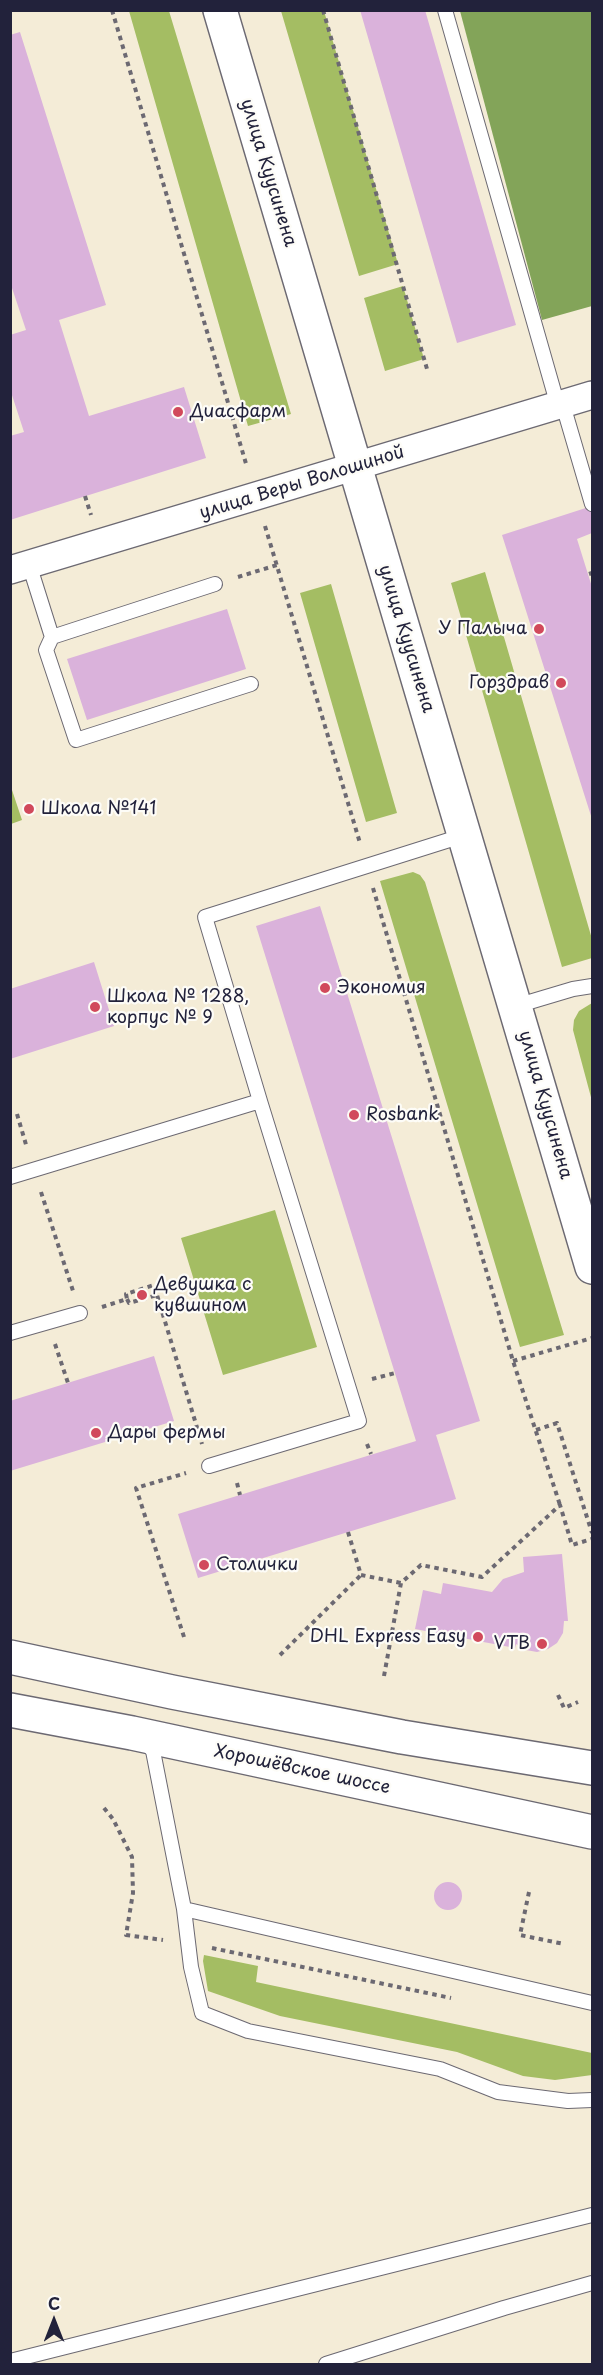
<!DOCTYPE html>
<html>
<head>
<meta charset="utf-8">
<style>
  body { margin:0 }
  #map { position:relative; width:603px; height:2375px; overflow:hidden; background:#f4ecd7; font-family:"Playpen Sans",sans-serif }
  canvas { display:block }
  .frame { position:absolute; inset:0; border:12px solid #22223b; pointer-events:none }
  .north { position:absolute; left:24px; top:2291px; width:60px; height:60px; -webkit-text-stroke:4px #fdfcf7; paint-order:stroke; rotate:0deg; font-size:16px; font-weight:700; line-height:24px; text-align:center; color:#22223b }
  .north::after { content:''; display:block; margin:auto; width:21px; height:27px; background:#22223b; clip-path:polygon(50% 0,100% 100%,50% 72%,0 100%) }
</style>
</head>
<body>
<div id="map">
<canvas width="603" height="2375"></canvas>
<div class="frame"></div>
<div class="north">С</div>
</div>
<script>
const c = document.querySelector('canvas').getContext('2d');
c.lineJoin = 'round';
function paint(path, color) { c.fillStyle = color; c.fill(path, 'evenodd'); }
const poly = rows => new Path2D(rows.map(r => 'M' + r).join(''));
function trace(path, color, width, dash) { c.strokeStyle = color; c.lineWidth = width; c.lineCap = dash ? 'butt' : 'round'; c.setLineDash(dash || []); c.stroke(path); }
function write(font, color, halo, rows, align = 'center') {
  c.font = font + ' "Playpen Sans",sans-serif'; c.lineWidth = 4.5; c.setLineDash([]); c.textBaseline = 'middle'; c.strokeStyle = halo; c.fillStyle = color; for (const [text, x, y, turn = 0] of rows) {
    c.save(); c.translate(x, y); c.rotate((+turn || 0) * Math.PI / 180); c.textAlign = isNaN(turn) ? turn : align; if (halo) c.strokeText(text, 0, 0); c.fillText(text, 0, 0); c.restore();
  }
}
paint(poly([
  [129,11,169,11,291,414,248,426],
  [281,11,324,11,398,264,359,276],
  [403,286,424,359,385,371,364,298],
  [485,572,592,939,592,958,562,967,451,583],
  [331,584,397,813,366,822,300,593],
  [10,784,22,820,11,824,10,824],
  [413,872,420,875,425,882,564,1335,520,1347,380,881],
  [592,1003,592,1101,573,1030,574,1020,579,1011],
  [275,1210,317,1347,223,1375,181,1238],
  [204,1955,258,1966,256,1982,592,2053,592,2075,555,2080,523,2076,457,2052,280,2016,208,1991,203,1961]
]), '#a4bd63');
paint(poly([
  [460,11,592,11,592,306,542,320]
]), '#83a459');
paint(poly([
  [360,10,425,10,516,325,457,343],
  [20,32,106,305,59,320,89,416,184,387,206,458,10,520,10,436,24,432,10,389,10,335,26,330,10,282,10,35],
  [592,506,592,533,577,539,592,587,592,819,502,535],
  [227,609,246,669,87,720,67,659],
  [320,906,480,1421,436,1435,456,1499,198,1578,178,1514,416,1441,256,926],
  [94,962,114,1026,10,1059,10,989],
  [154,1356,174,1421,10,1471,10,1401],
  [562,1554,568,1621,564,1621,563,1633,557,1643,548,1649,537,1652,526,1650,516,1644,515,1648,415,1629,423,1590,441,1594,443,1583,492,1592,503,1579,524,1572,523,1557],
  '434 1896a14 14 0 1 1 28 0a14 14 0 1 1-28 0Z'
]), '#dab2db');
const lane = poly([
  [445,10,558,406],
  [563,405,592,504],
  [29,564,52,637,215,584],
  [52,637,46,650,76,740,251,684],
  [516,1006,573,989,592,986],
  [10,1177,260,1101,205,917,465,835],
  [10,1333,80,1313],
  [209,1466,359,1421,260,1101],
  [144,1740,153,1751,184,1909,592,2003],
  [184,1909,191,1967,202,2013,248,2031,440,2069,498,2092,568,2101,592,2100],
  [10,2361,592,2215],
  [326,2364,504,2308,592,2283]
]);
const street = poly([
  [10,570,592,395]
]);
const secondary = poly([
  [220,10,592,1267],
  [10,1657,172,1692,402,1737,592,1768],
  [10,1710,132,1733,592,1832]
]);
trace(lane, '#6c6972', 16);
trace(street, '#6c6972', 30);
trace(secondary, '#6c6972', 36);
trace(poly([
  [112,10,247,467],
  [323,10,427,369],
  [85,496,91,515],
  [265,526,360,843],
  [589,574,592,573],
  [238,577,277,565],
  [373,888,513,1361,560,1505],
  [17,1114,27,1148],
  [41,1192,73,1291],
  [127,1299,129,1303,157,1295],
  [102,1307,127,1299,126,1294,154,1285,202,1444],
  [55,1344,68,1383],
  [513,1361,592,1338],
  [372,1379,395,1373],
  [536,1430,557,1423,592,1533],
  [367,1444,371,1454],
  [237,1483,240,1495],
  [348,1532,361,1575],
  [361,1575,401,1583],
  [184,1637,136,1488,186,1473],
  [280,1655,361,1575],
  [384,1676,401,1583,421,1565,482,1577,560,1505,572,1545,592,1539],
  [558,1695,564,1708,578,1702],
  [104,1808,113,1819,132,1857,133,1893,126,1935,163,1940],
  [529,1892,520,1935,564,1944],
  [212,1948,451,1998]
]), '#6c6972', 4, [4.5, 4.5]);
trace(lane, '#fff', 14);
trace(street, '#fff', 27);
trace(secondary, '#fff', 33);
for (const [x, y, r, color] of [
  [178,412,6,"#d1495b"],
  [539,629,6,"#d1495b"],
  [561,683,6,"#d1495b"],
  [29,809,6,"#d1495b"],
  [325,988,6,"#d1495b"],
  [95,1007,6,"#d1495b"],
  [354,1115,6,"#d1495b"],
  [142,1295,6,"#d1495b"],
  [96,1433,6,"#d1495b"],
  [204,1565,6,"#d1495b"],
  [478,1637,6,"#d1495b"],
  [542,1644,6,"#d1495b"]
]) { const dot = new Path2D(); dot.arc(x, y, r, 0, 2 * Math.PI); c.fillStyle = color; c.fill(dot); trace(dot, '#fdfcf7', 2); }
write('18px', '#22223b', '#fdfcf7', [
  ["улица Куусинена",268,173,73],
  ["улица Веры Волошиной",302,483,-17],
  ["улица Куусинена",406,639,73],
  ["улица Куусинена",545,1105,74],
  ["Хорошёвское шоссе",302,1770,12]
]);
write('18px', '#22223b', '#fdfcf7', [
  ["Диасфарм",190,412],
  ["У Палыча",527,629,"right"],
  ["Горздрав",549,683,"right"],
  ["Школа №141",41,809],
  ["Экономия",337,988],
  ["Школа № 1288,",107,997],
  ["корпус № 9",107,1018],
  ["Rosbank",366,1115],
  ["Девушка с",154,1285],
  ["кувшином",154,1306],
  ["Дары фермы",108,1433],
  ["Столички",216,1565],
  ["DHL Express Easy",466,1637,"right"],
  ["VTB",530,1644,"right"]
], 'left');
</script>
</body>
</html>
